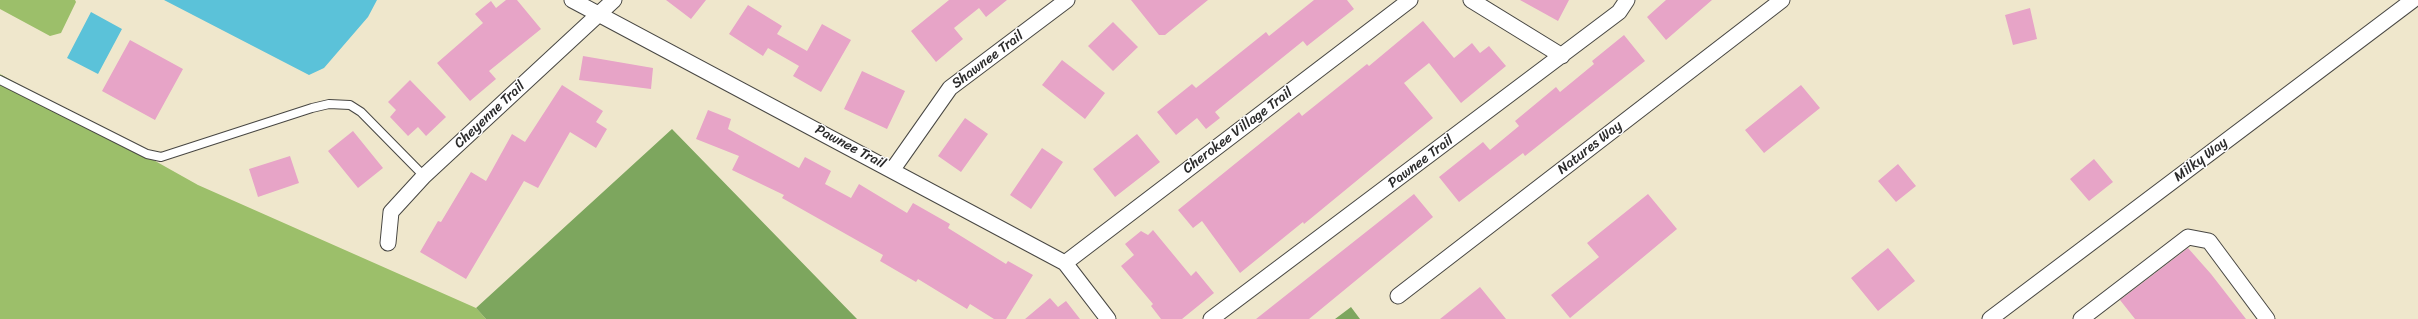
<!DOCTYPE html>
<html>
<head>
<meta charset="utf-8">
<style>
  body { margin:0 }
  canvas { display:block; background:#efe7cc }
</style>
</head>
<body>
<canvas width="2418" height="319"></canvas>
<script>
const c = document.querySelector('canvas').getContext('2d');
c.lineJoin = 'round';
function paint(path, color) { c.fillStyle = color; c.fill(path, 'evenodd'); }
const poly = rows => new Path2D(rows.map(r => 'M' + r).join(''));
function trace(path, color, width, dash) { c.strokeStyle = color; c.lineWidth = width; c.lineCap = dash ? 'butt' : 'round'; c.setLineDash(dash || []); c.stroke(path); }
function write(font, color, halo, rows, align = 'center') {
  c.font = font + ' Sriracha,sans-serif'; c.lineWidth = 3; c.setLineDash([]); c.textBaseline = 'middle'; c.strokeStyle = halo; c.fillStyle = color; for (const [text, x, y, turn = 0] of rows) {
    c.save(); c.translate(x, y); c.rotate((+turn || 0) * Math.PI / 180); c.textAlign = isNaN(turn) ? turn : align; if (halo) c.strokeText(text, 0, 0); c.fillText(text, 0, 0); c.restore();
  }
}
paint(poly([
  [0,0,75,0,76,2,61,33,50,36,0,9],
  [0,74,198,185,476,308,486,319,0,319]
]), '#9cbf6a');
paint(poly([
  [672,129,857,319,486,319,476,308],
  [1351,307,1360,319,1335,319]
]), '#7da65e');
paint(poly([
  [164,0,377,0,368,17,324,68,309,75],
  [91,12,122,29,98,74,67,58]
]), '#5bc2d9');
paint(poly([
  [506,0,517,0,541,29,489,71,496,79,470,101,437,63,483,23,475,14,491,1,496,8],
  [666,0,706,0,691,19],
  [949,0,1007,0,986,17,979,8,954,28,963,39,936,62,911,31],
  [1131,0,1208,0,1165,35,1159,35],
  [1314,0,1347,0,1354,9,1307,46,1303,41,1215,112,1220,118,1206,129,1197,118,1176,135,1157,112,1192,84,1196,88,1266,32,1269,36],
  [1520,0,1569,0,1558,21],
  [1666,0,1712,0,1666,40,1647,17],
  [748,5,782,26,777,34,807,51,822,24,851,40,821,92,793,76,799,66,768,48,763,56,729,34],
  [2030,8,2037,39,2013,45,2005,15],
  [1423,21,1454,58,1472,43,1480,53,1489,46,1506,66,1461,103,1429,63,1404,83,1433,118,1304,224,1303,222,1240,273,1202,221,1193,228,1178,210,1299,112,1302,116,1367,64,1369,66],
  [1113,22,1138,47,1113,71,1088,46],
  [1624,35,1645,61,1525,156,1523,153,1459,202,1439,177,1483,142,1490,150,1519,126,1515,121,1556,87,1560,92,1594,64,1592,61],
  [130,40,183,69,155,120,102,91],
  [583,56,653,68,651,89,579,80],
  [1062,60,1105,93,1085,119,1042,85],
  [862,71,905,91,887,129,844,109],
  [410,80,446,117,426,136,418,127,408,136,390,117,396,110,388,102],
  [562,85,603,111,596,122,607,129,596,148,570,132,538,188,524,181,466,279,420,252,438,221,441,222,471,172,486,181,512,134,525,142],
  [1801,85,1820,108,1764,153,1745,130],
  [708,110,731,119,728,129,799,168,805,157,831,171,825,184,851,198,859,184,907,213,913,203,950,224,948,228,1006,264,1008,261,1033,275,1006,319,994,319,970,304,967,309,918,279,916,282,880,261,883,255,782,198,784,195,732,170,739,156,696,139],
  [965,118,988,134,961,172,938,156],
  [353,131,383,168,358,188,328,151],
  [1137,134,1160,162,1115,197,1093,169],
  [1042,148,1063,162,1031,209,1010,195],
  [290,156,299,183,258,197,249,169],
  [2094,159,2113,182,2089,201,2070,179],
  [1898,164,1916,186,1896,202,1878,181],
  [1414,194,1433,217,1309,319,1256,319],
  [1648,194,1677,229,1570,318,1551,295,1599,257,1587,243],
  [1153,230,1191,276,1196,271,1214,293,1182,319,1161,319,1151,306,1153,304,1121,266,1134,255,1125,244,1141,231,1148,235],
  [1888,248,1915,281,1878,311,1851,278],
  [2188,248,2211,274,2246,319,2135,319,2120,300],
  [1480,287,1506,319,1440,319],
  [1050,298,1058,307,1066,301,1080,319,1025,319]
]), '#e7a4c7');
const lane = poly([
  [0,80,147,154,161,157,312,108,329,104,350,105,361,112,424,176]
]);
const street = poly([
  [572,0,1065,263,1108,319],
  [1471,0,1562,56],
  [893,169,950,88,1067,0],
  [388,243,391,212,424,176,614,0],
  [1065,263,1410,0],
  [1398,296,1782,0],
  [1211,319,1619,12,1627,0],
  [1990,319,2413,0],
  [2081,319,2188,237,2209,241,2267,319]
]);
trace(lane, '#484743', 10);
trace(street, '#484743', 17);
trace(lane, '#fff', 8);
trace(street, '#fff', 15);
write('14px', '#2b2b2b', '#fff', [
  ["Shawnee Trail",988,60,-37],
  ["Cheyenne Trail",490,115,-43],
  ["Cherokee Village Trail",1238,131,-37],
  ["Pawnee Trail",850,147,28],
  ["Natures Way",1590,148,-38],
  ["Milky Way",2201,160,-37],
  ["Pawnee Trail",1421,162,-37]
]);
</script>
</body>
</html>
